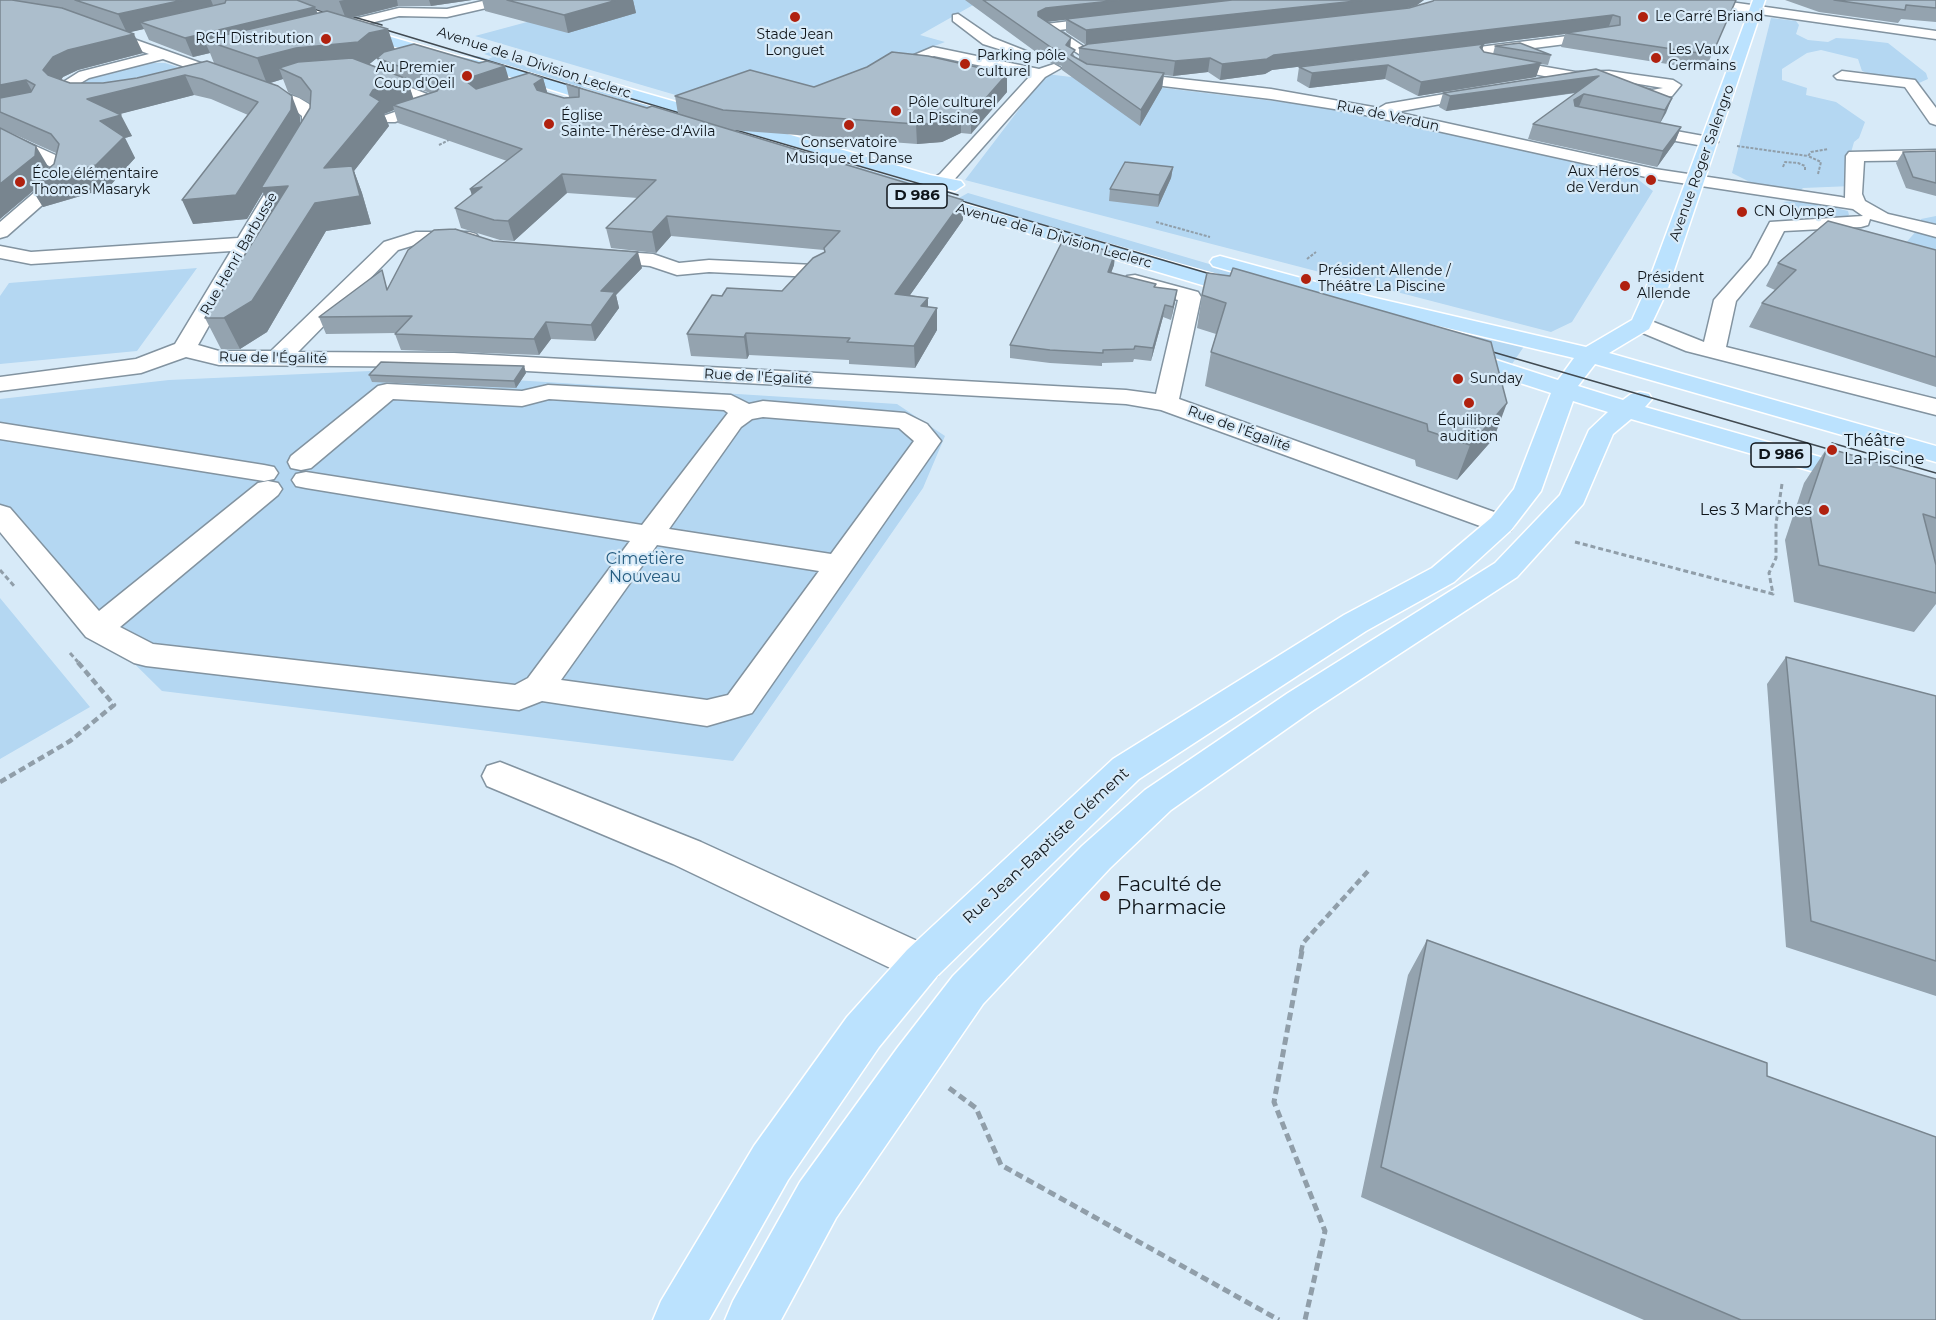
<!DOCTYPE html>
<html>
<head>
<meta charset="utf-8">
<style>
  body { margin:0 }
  canvas { display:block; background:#d7eaf8 }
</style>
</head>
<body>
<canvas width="1936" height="1320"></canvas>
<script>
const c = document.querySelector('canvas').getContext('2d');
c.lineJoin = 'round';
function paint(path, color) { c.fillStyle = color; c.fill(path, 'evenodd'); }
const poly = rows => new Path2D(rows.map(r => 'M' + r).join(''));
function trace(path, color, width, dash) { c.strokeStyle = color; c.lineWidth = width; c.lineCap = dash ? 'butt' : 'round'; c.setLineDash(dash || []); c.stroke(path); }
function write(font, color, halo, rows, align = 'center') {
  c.font = font + ' Montserrat,sans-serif'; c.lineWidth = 4.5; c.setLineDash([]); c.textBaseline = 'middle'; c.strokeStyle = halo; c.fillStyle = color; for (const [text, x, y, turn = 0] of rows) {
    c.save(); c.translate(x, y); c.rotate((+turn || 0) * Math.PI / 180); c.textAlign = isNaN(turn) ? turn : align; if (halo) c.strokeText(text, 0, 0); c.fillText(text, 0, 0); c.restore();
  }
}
paint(poly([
  [609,0,982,0,920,35,945,42,809,94,764,121,475,36],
  [1771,18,1796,21,1799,25,1796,34,1808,40,1828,42,1836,38,1853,39,1888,43,1926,73,1928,79,1919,83,1873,75,1862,71,1858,59,1821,50,1807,53,1782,69,1782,80,1807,88,1806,95,1836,102,1865,122,1859,138,1854,142,1846,170,1852,186,1803,188,1798,193,1760,187,1732,173],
  [493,51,519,64,924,182,956,189,936,200,517,72,523,70,516,68,509,70,462,60,478,56,488,59,493,57,484,54],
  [148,63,165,63,187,70,188,74,79,85,90,78],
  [1046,74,1341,109,1631,174,1653,191,1572,322,1551,332,965,180],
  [968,193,1233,271,1525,345,1512,364,948,204],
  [1805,200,1848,211,1849,215,1843,220,1819,217,1783,202],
  [1936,216,1936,254,1904,245,1918,229,1921,219],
  [197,268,137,351,0,364,0,296,9,283],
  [370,371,897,404,945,436,923,488,733,761,162,691,0,531,0,399,169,380],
  [0,598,90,707,0,759]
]), '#b4d7f2');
const minor = poly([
  [487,0,510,0,508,3,447,17,399,16,318,36,311,32,313,29,399,8,447,9,487,0],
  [1683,0,1716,0,1936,31,1936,39,1689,4,1683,0],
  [958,14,993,38,1031,53,1024,57,983,44,953,21,953,15,958,14],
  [1111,16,1118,20,1116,23,1059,30,1087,49,1089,52,1082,56,1039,28,1046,24,1111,16],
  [97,26,299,98,309,104,318,116,318,132,198,345,219,351,271,351,384,242,416,232,469,232,476,234,479,238,476,242,418,244,398,250,298,352,454,353,1126,390,1156,394,1178,300,1127,286,1124,281,1127,276,1135,275,1198,292,1201,297,1179,399,1511,518,1515,524,1511,530,1501,533,1491,530,1161,410,1126,404,454,367,219,365,186,357,141,373,0,391,0,377,136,359,175,344,231,251,31,264,0,258,0,246,31,252,238,238,302,132,302,116,287,104,163,59,89,78,72,88,104,94,106,97,104,100,65,97,59,93,57,86,79,72,149,54,92,33,90,30,97,26],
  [1608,31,1613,32,1613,38,1439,60,1432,56,1439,52,1608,31],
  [933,47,1039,69,1054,64,1061,68,1045,77,952,182,939,187,933,186,930,182,933,178,940,174,1030,76,934,56,922,60,941,65,943,68,941,71,936,72,907,65,900,61,933,47],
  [1494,58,1575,72,1609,71,1673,80,1681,85,1672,96,1652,100,1611,90,1608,87,1616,82,1652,90,1663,88,1609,79,1545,87,1537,82,1549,77,1489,65,1487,62,1489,59,1494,58],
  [1842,71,1915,80,1936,108,1936,125,1930,123,1905,87,1837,79,1834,76,1842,71],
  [371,72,442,100,444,103,442,106,395,122,383,122,381,119,383,116,421,103,366,80,363,77,371,72],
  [1118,72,1271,89,1379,108,1386,104,1486,87,1494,92,1491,95,1396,112,1655,169,1841,197,1845,198,1846,156,1849,152,1936,150,1936,160,1864,161,1862,194,1865,201,1888,214,1936,225,1936,237,1870,219,1868,225,1861,227,1784,231,1767,264,1736,301,1726,347,1936,399,1936,415,1686,351,1633,329,1630,324,1633,319,1641,317,1704,342,1714,300,1751,258,1770,222,1863,216,1853,209,1655,179,1347,111,1271,99,1113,80,1110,77,1118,72],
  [1632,123,1709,137,1718,142,1709,147,1626,132,1624,128,1632,123],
  [0,130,62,158,69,167,65,185,7,236,0,238,0,222,50,179,51,167,0,141,0,130],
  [596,250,653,254,679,263,709,260,814,265,821,267,825,271,821,275,814,277,709,272,677,275,650,266,589,260,586,256,589,252,596,250],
  [387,384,522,391,548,385,731,395,749,404,763,401,905,413,927,424,941,441,752,713,707,726,542,701,519,710,146,666,134,663,86,637,0,532,0,505,10,508,99,611,258,483,268,481,278,483,282,489,278,495,120,627,153,644,515,685,528,678,630,541,306,488,296,486,292,480,296,474,306,472,642,525,728,413,724,410,549,399,522,406,393,399,311,468,301,470,291,468,288,462,291,456,378,386,387,384],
  [763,417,899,428,914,441,831,554,669,529,741,427,752,419,763,417],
  [657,545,819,571,728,695,707,700,561,680,657,545],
  [0,423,264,465,274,467,278,473,274,479,264,481,0,439,0,423],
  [500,762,701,842,937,950,943,963,937,976,922,982,907,976,673,864,487,786,482,776,487,766,500,762]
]);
const major = poly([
  [263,0,283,0,367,30,457,56,505,66,617,100,619,103,611,108,497,73,450,63,357,36,263,0],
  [1753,0,1765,0,1667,291,1649,329,1609,353,1936,446,1936,462,1595,364,1578,386,1623,400,1631,394,1640,392,1649,394,1652,399,1645,407,1936,490,1936,507,1631,419,1613,434,1583,504,1517,577,1312,711,1171,810,1110,868,983,1004,836,1218,781,1320,725,1320,733,1301,800,1182,898,1047,953,976,1082,846,1145,790,1288,693,1495,563,1560,495,1589,430,1608,412,1573,401,1541,491,1511,530,1454,582,1366,631,1139,779,937,976,879,1047,788,1180,709,1320,653,1320,661,1301,754,1146,847,1017,907,950,1113,759,1344,615,1432,568,1491,518,1514,489,1551,393,1446,359,1442,354,1446,349,1462,349,1558,380,1574,358,1354,306,1213,266,1210,262,1213,258,1220,256,1367,296,1586,347,1632,320,1645,291,1753,0],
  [589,77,930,175,961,181,964,185,955,191,922,184,584,85,581,82,584,79,589,77],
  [919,191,1255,286,1258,291,1255,296,1239,296,980,219,931,208,912,201,910,197,912,193,919,191]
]);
trace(minor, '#8293a0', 3);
trace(major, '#fff', 3);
trace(poly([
  [439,145,453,138],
  [1737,146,1808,156],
  [1783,167,1785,162,1798,163,1805,166,1805,171],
  [1818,174,1821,162,1808,156,1811,152,1828,149],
  [1156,222,1210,237],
  [1307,259,1316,252]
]), '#909ea9', 2, [3, 1.5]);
trace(poly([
  [1575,542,1773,594,1769,573,1776,558,1776,524,1782,484],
  [0,570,15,587],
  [70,653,78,662]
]), '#909ea9', 3, [5, 3]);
trace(poly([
  [0,782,70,741,114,705,76,660],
  [1301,952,1303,943,1369,870]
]), '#909ea9', 4.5, [7, 4]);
trace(poly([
  [1302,951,1274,1102,1325,1231,1305,1320],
  [949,1088,976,1108,1001,1165,1279,1320]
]), '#909ea9', 5, [8, 4.5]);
paint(minor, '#fff');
paint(major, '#bbe2fe');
trace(poly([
  [283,0,338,16],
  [336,12,382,25],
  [373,26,582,89],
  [575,82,693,117],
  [722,126,958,195],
  [948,197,1224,278],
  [1479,348,1842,453],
  [1832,443,1936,473]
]), '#414a51', 1.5);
paint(poly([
  [0,0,472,0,431,6,398,6,351,18,395,49,508,79,543,78,547,93,564,98,569,97,566,84,647,108,678,114,675,96,814,87,1007,92,971,134,961,133,942,142,917,144,731,130,963,220,910,295,928,298,928,307,937,308,937,330,915,368,849,364,849,360,749,355,747,359,691,356,687,334,722,296,782,291,824,252,824,250,671,236,656,253,611,248,606,228,638,198,567,193,514,241,500,240,461,228,455,208,472,195,470,189,507,161,398,123,394,110,384,114,389,126,354,171,362,193,371,224,326,231,267,332,240,349,221,349,205,318,272,212,263,192,247,219,193,224,248,115,211,99,194,95,119,114,132,136,125,138,135,158,108,188,43,207,33,191,0,219,0,128,49,169,54,164,56,153,0,128],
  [316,9,324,12,317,13],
  [144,29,149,40,193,57,210,53,214,63,137,78,103,83,70,83,61,80,63,77,78,70,143,53,129,32],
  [377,58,380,68,369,64],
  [283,79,288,92,310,103,310,108,300,125,300,117,270,83],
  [409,85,430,93,413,99],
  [482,0,633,0,636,13,568,33,485,11],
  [965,0,1424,0,1417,5,1736,0,1705,70,1561,47,1565,34,1484,44,1482,50,1484,52,1493,54,1495,46,1551,55,1548,65,1540,64,1536,77,1418,96,1385,79,1309,88,1297,81,1299,67,1395,55,1272,70,1265,74,1220,80,1208,72,1173,76,1164,75,1162,88,1140,126,1062,70,1062,66,1051,63],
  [1066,19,1066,32,1086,45,1079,48,1079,59,1075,57,1070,47,1047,22],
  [1785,0,1936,0,1936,22,1901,19,1898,23,1819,12],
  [1596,69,1672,98,1660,123,1681,127,1675,142,1657,167,1528,139,1533,124,1576,93,1446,111,1439,107,1443,93],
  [1936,151,1936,196,1906,188,1896,163,1903,152],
  [1173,167,1171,178,1158,207,1109,201,1110,189],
  [493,241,642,268,616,295,619,308,595,341,551,339,539,355,401,350,395,334,396,333,326,334,319,317,388,288],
  [1936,250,1936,387,1749,327,1762,303,1775,290,1766,286,1778,263],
  [1115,253,1114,265,1111,273,1155,287,1177,290,1171,320,1163,317,1151,361,1134,359,1133,362,1102,363,1102,366,1050,363,1010,358,1010,345],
  [1207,273,1494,438,1457,480,1416,466,1415,460,1205,386,1211,352,1216,334,1197,328,1202,295],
  [524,366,526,373,516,388,372,382,369,375],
  [1827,448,1936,479,1936,604,1914,632,1794,602,1785,540,1804,483],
  [1786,657,1936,696,1936,996,1786,947,1767,684],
  [1427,940,1767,1076,1936,1320,1644,1320,1361,1197,1408,975]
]), '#94a3af');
paint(poly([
  [183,0,211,0,213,5,206,10,140,22,144,29,127,33,118,14],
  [344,0,397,0,398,6,346,19,339,1],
  [429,0,472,0,431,6],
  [617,0,633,0,636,13,568,33,564,15],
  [1120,0,1239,0,1046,22,1038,26,1038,12,1046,8],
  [1365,0,1424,0,1417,5,1404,9,1086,45,1086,30],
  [315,7,322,25,204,40,210,53,193,57,185,38],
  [1613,15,1608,29,1566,33,1565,34,1484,44,1480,57,1480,47,1483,44,1272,70,1265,74,1220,80,1222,64,1274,55],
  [388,29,396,53,377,58,366,67,279,68,283,79,267,84,257,58,296,48,369,33],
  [134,34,143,53,78,70,63,77,54,90,43,70,53,57,68,50],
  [1071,38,1070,52,1066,45],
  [1210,58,1208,72,1173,76,1175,61],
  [1541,63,1536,77,1418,96,1421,82],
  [1388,65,1385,79,1309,88,1312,73],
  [505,66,510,83,474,95,467,82,469,78],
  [1164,73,1162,88,1140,126,1141,110],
  [1007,74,1007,92,971,134,971,115],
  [185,75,194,95,97,120,87,99],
  [1599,76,1594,90,1446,111,1450,96],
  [543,78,548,95,538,101,534,84],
  [407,79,415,103,393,105,394,110,384,114,389,126,354,171,362,193,371,224,326,231,267,332,240,349,224,318,315,203,324,168,370,95,373,90],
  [26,80,37,100,0,108,0,85],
  [1584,94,1578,109,1569,114,1574,100],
  [292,96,300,117,300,131,288,186,273,216,263,192,247,219,193,224,182,200],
  [1672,98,1666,113,1659,125,1665,110],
  [961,114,961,133,942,142,917,144,916,124],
  [121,115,132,136,125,138,135,158,108,188,43,207,33,191,0,219,0,184,36,146,49,168,48,178,100,121],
  [1681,127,1675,142,1657,167,1663,151],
  [1173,167,1171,178,1158,207,1159,195],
  [562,174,567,193,514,241,508,221],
  [482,187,476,208,470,189],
  [963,200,963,220,896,315,895,294],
  [667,216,671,236,656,253,652,232],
  [638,252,642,268,616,295,619,308,595,341,591,325,601,291],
  [1115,253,1114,265,1107,284,1108,272],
  [1177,290,1175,302,1171,320,1173,307],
  [928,298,928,319,921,306],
  [1165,305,1163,317,1151,361,1153,348],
  [937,308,937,330,915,368,914,346],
  [546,322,551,339,539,355,534,339],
  [746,333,749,355,747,359,744,337],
  [524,366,526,373,516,388,514,381],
  [1507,403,1494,438,1457,480,1470,445]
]), '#78858f');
const building = poly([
  [0,0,12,0,62,8,134,34,68,50,53,57,43,70,48,75,70,83,103,83,137,78,207,61,278,86,292,96,291,110,236,195,182,200,258,102,202,79,185,75,87,99,121,115,100,121,124,137,96,165,30,184,54,164,59,144,51,134,0,112,0,98,31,92,35,85,26,80,0,85,0,0],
  [75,0,183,0,118,14,75,0],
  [226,0,297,0,315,7,185,38,140,22,225,3,226,0],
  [507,0,617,0,564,15,507,0],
  [983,0,1120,0,1046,8,1038,12,1038,16,1071,38,1066,45,1075,50,1071,55,1087,64,1164,73,1141,110,1063,55,1063,51,1052,48,983,0],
  [1232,0,1365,0,1086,30,1066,19,1232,0],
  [1434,0,1736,0,1712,55,1566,33,1620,25,1620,17,1613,15,1274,55,1267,59,1222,64,1210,58,1175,61,1079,48,1088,44,1409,8,1433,1,1434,0],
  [1834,0,1936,0,1936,8,1906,5,1905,10,1834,0],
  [327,11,388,29,369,33,358,42,296,48,257,58,204,40,327,11],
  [1520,43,1551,55,1495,46,1520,43],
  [414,44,479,63,487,61,505,66,469,78,467,82,476,89,529,73,543,78,534,84,537,90,564,98,579,97,579,88,566,84,647,108,652,106,963,200,895,294,928,298,921,306,937,308,914,346,847,342,850,338,746,333,744,337,687,334,712,295,722,296,727,288,782,291,813,258,825,252,824,248,840,231,667,216,652,232,606,228,656,180,562,174,508,221,494,220,455,208,482,187,470,189,522,149,393,105,437,91,441,85,438,81,377,58,384,52,414,44],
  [1484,44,1480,47,1484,52,1541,63,1421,82,1388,65,1312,73,1299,67,1484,44],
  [892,52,928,56,1007,74,971,115,961,114,942,123,916,124,723,110,675,96,750,70,814,87,867,67,892,52],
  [352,58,407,79,373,90,370,95,380,101,324,168,352,166,360,196,315,203,252,301,224,318,205,318,288,186,261,188,310,108,311,91,301,78,279,68,298,62,352,58],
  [1596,69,1672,98,1665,110,1584,94,1574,100,1575,106,1681,127,1663,151,1533,124,1599,76,1450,96,1443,93,1596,69],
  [0,128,36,146,35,156,0,184,0,128],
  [1936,151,1936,183,1913,177,1903,152,1936,151],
  [1125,162,1173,167,1159,195,1110,189,1125,162],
  [1828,221,1936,250,1936,357,1762,303,1796,270,1778,263,1828,221],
  [455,229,493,241,638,252,601,291,615,292,591,325,546,322,534,339,395,334,412,316,319,317,382,270,387,290,408,250,434,230,455,229],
  [1064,238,1115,253,1108,272,1156,284,1154,287,1177,290,1173,307,1165,305,1153,348,1135,346,1134,349,1103,350,1103,353,1050,350,1010,345,1064,238],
  [1233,268,1491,342,1507,403,1470,445,1428,431,1427,424,1211,352,1226,303,1202,295,1207,273,1230,276,1233,268],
  [381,362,524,366,514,381,369,375,381,362],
  [1827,448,1936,479,1936,518,1923,514,1936,565,1936,593,1819,565,1808,504,1827,448],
  [1786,657,1936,696,1936,961,1811,921,1786,657],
  [1427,940,1767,1063,1767,1076,1936,1137,1936,1320,1741,1320,1381,1167,1427,940]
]);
paint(building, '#acbecc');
trace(building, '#78858f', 1.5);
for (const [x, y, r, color] of [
  [795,17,6,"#b0210f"],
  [1643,17,6,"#b0210f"],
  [326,39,6,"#b0210f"],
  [1656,58,6,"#b0210f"],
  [965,64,6,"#b0210f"],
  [467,76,6,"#b0210f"],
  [896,111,6,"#b0210f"],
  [549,124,6,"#b0210f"],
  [849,125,6,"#b0210f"],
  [1651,180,6,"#b0210f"],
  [20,182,6,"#b0210f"],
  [1742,212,6,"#b0210f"],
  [1306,279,6,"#b0210f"],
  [1625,286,6,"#b0210f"],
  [1458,379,6,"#b0210f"],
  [1469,403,6,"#b0210f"],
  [1832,450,6,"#b0210f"],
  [1824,510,6,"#b0210f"],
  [1105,896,6,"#b0210f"]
]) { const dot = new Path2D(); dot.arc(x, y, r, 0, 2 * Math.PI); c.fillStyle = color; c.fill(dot); trace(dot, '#d7eaf8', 2); }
write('14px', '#0f151a', '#d7eaf8', [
  ["Le Carré Briand",1655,17],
  ["Stade Jean",795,35,"center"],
  ["Longuet",795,51,"center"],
  ["RCH Distribution",314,39,"right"],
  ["Les Vaux",1668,50],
  ["Germains",1668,66],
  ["Parking pôle",977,56],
  ["culturel",977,72],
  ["Au Premier",455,68,"right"],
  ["Coup d'Oeil",455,84,"right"],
  ["Pôle culturel",908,103],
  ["La Piscine",908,119],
  ["Église",561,116],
  ["Sainte-Thérèse-d'Avila",561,132],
  ["Conservatoire",849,143,"center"],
  ["Musique et Danse",849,159,"center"],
  ["Aux Héros",1639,172,"right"],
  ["de Verdun",1639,188,"right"],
  ["École élémentaire",32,174],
  ["Thomas Masaryk",32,190],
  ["CN Olympe",1754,212],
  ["Président Allende /",1318,271],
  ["Théâtre La Piscine",1318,287],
  ["Président",1637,278],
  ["Allende",1637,294],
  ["Sunday",1470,379],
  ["Équilibre",1469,421,"center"],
  ["audition",1469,437,"center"]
], 'left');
write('14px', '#0f151a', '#d7eaf8', [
  ["Avenue de la Division Leclerc",534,63,18],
  ["Rue de Verdun",1388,116,12],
  ["Avenue Roger Salengro",1702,163,-70],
  ["Avenue de la Division Leclerc",1054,236,16],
  ["Rue Henri Barbusse",239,254,-60],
  ["Rue de l'Égalité",273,358,1],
  ["Rue de l'Égalité",758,377,3],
  ["Rue de l'Égalité",1239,429,20]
]);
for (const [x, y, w] of [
  [917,196,60],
  [1781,455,60]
]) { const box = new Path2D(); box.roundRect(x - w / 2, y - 12, w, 24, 4.5); c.fillStyle = '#d7eaf8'; c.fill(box); trace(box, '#0f151a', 1.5); }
write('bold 15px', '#0f151a', null, [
  ["D 986",917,196],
  ["D 986",1781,455]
]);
write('16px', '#0f151a', '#d7eaf8', [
  ["Théâtre",1844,441],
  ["La Piscine",1844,459],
  ["Les 3 Marches",1812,510,"right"]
], 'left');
write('16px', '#255c80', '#d7eaf8', [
  ["Cimetière",645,559],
  ["Nouveau",645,577]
]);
write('16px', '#0f151a', '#d7eaf8', [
  ["Rue Jean-Baptiste Clément",1046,846,-43]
]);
write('20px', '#0f151a', '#d7eaf8', [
  ["Faculté de",1117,885],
  ["Pharmacie",1117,908]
], 'left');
</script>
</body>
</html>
